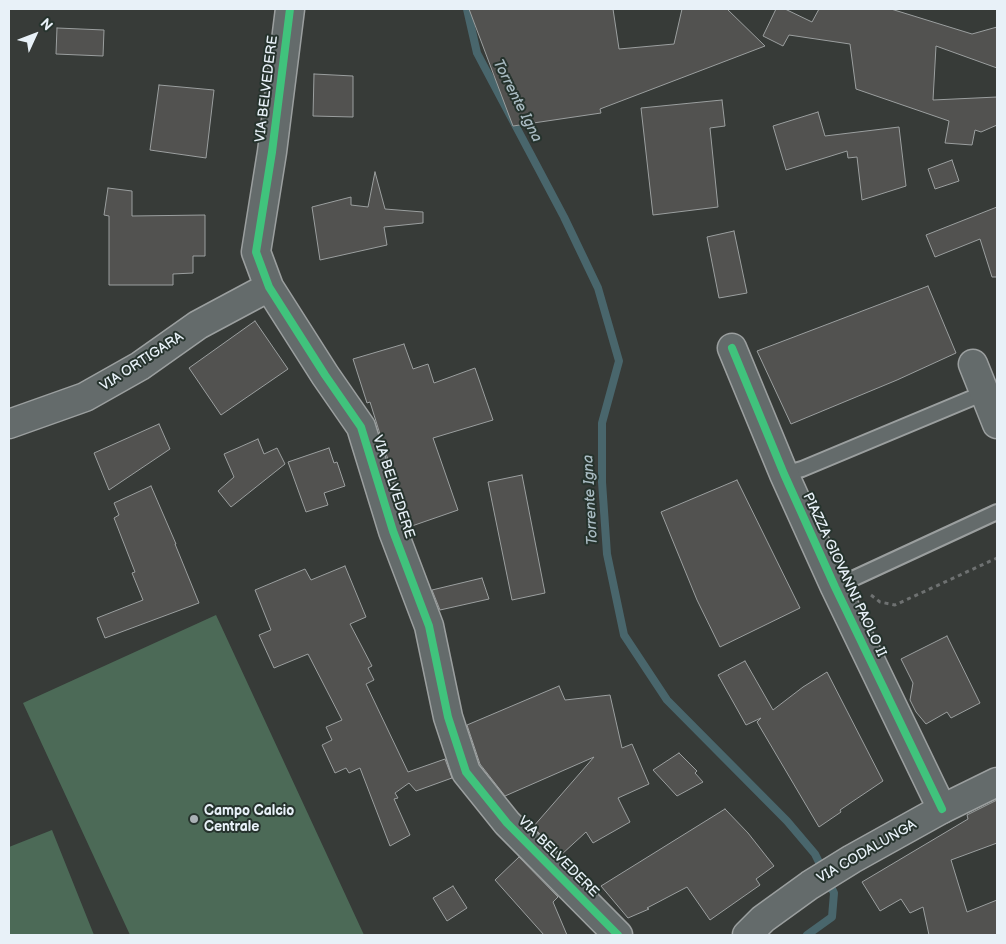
<!DOCTYPE html>
<html>
<head>
<meta charset="utf-8">
<style>
  body { margin:0 }
  #map { position:relative; width:1006px; height:944px; overflow:hidden; background:#373b38; font-family:"Balsamiq Sans",sans-serif }
  canvas { display:block }
  .frame { position:absolute; inset:0; border:10px solid #e8f1f8; pointer-events:none }
  .north { position:absolute; left:10px; top:10px; width:50px; height:50px; -webkit-text-stroke:4px #26332d; paint-order:stroke; rotate:47deg; font-size:14px; font-weight:700; line-height:20px; text-align:center; color:#e8f1f8 }
  .north::after { content:''; display:block; margin:auto; width:18px; height:22px; background:#e8f1f8; clip-path:polygon(50% 0,100% 100%,50% 72%,0 100%) }
</style>
</head>
<body>
<div id="map">
<canvas width="1006" height="944"></canvas>
<div class="frame"></div>
<div class="north">N</div>
</div>
<script>
const c = document.querySelector('canvas').getContext('2d');
c.lineJoin = 'round';
function paint(path, color) { c.fillStyle = color; c.fill(path, 'evenodd'); }
const poly = rows => new Path2D(rows.map(r => 'M' + r).join(''));
function trace(path, color, width, dash) { c.strokeStyle = color; c.lineWidth = width; c.lineCap = dash ? 'butt' : 'round'; c.setLineDash(dash || []); c.stroke(path); }
function write(font, color, halo, rows, align = 'center') {
  c.font = font + ' "Balsamiq Sans",sans-serif'; c.lineWidth = 4; c.setLineDash([]); c.textBaseline = 'middle'; c.strokeStyle = halo; c.fillStyle = color; for (const [text, x, y, turn = 0] of rows) {
    c.save(); c.translate(x, y); c.rotate((+turn || 0) * Math.PI / 180); c.textAlign = isNaN(turn) ? turn : align; if (halo) c.strokeText(text, 0, 0); c.fillText(text, 0, 0); c.restore();
  }
}
paint(poly([
  [216,615,364,935,130,935,23,703],
  [52,830,94,935,9,935,9,847]
]), '#4c6a57');
trace(poly([
  [467,9,477,53,564,217,598,288,619,361,602,423,602,482,607,554,624,635,667,700,787,821,815,854,834,893,832,917,807,935]
]), '#49666c', 8);
const building = poly([
  [469,9,613,9,619,49,674,44,682,9,727,9,765,46,600,109,601,113,513,126,469,9],
  [776,9,785,9,812,22,819,9,891,9,972,34,997,27,997,68,936,46,933,100,997,97,997,125,981,132,975,130,972,145,945,143,949,121,856,89,850,44,789,35,783,46,763,36,776,9],
  [57,28,104,30,103,56,56,54,57,28],
  [314,74,353,76,353,117,313,116,314,74],
  [159,85,214,90,206,158,150,150,159,85],
  [722,100,725,126,710,128,718,207,653,215,641,108,722,100],
  [818,112,825,136,899,127,906,186,862,200,857,157,848,158,847,151,786,170,773,126,818,112],
  [952,160,959,181,935,189,928,169,952,160],
  [375,172,385,209,423,212,423,223,384,227,387,245,320,260,312,207,351,197,351,205,368,207,375,172],
  [108,188,132,191,132,216,205,215,205,256,193,256,193,273,173,274,173,285,109,285,109,216,104,215,108,188],
  [997,207,997,277,992,277,980,239,935,257,926,235,997,207],
  [734,231,747,293,719,298,707,237,734,231],
  [928,286,956,353,897,380,791,424,757,351,928,286],
  [255,321,288,369,221,415,189,368,255,321],
  [404,344,413,369,428,364,434,383,475,368,493,420,433,438,458,510,409,527,370,402,367,403,353,359,404,344],
  [159,424,170,449,109,490,94,453,159,424],
  [258,439,264,454,277,448,285,464,231,507,218,491,234,477,224,454,258,439],
  [329,448,334,463,337,462,345,486,324,493,328,505,306,512,288,462,329,448],
  [522,475,545,593,512,600,488,482,522,475],
  [737,480,800,608,720,647,697,600,661,512,737,480],
  [151,486,176,544,175,544,199,603,105,638,97,618,143,600,132,573,135,572,114,518,119,515,114,503,151,486],
  [345,566,366,617,350,624,372,666,368,668,374,680,366,684,408,772,445,759,452,778,416,791,409,783,395,793,398,798,394,799,410,835,390,846,360,768,349,773,346,768,335,773,322,745,332,740,326,727,342,720,308,654,274,668,259,635,271,630,255,590,305,569,311,580,345,566],
  [482,578,489,599,440,610,432,590,482,578],
  [947,636,980,703,951,718,947,712,926,724,916,712,910,700,913,683,901,659,947,636],
  [745,661,773,710,803,687,827,672,883,781,840,810,841,812,819,827,757,722,761,718,746,725,718,675,745,661],
  [559,686,565,700,610,695,622,748,632,744,649,784,618,798,630,822,593,843,586,832,561,855,533,827,594,757,505,796,480,764,467,725,559,686],
  [679,753,697,771,695,773,703,782,677,796,653,770,679,753],
  [997,800,997,843,951,860,967,912,997,900,997,935,929,935,923,907,910,913,901,899,880,911,862,882,968,819,967,815,997,800],
  [725,809,748,833,774,866,756,879,760,885,710,920,687,887,647,908,649,909,628,918,601,886,725,809],
  [519,857,558,897,553,902,567,935,544,935,495,880,519,857],
  [453,886,467,908,447,921,433,898,453,886]
]);
paint(building, '#525250');
trace(building, '#9b9f9f', 1);
const service = poly([
  [784,474,802,469,984,393],
  [835,587,997,512]
]);
const minor = poly([
  [290,9,272,152,256,252,269,287,325,375,361,427,393,531,429,626,448,717,466,772,507,823,618,935],
  [732,348,784,474,835,587,942,809],
  [973,364,997,424],
  [9,424,85,397,140,366,198,325,269,287]
]);
const tertiary = poly([
  [747,935,763,919,810,885,852,859,942,809,997,782]
]);
trace(service, '#9b9f9f', 18);
trace(minor, '#9b9f9f', 31);
trace(tertiary, '#9b9f9f', 31);
trace(poly([
  [871,595,880,602,895,605,997,558]
]), '#6e7171', 3, [4, 4]);
trace(service, '#646b6b', 14);
trace(minor, '#646b6b', 28);
trace(tertiary, '#646b6b', 28);
trace(poly([
  [290,9,272,152,256,252,269,287,325,375,361,427,393,531,429,626,448,717,466,772,507,823,618,935],
  [732,348,784,474,835,587,942,809]
]), '#40c37c', 8);
for (const [x, y, r, color] of [
  [194,819,5,"#aab1b5"]
]) { const dot = new Path2D(); dot.arc(x, y, r, 0, 2 * Math.PI); c.fillStyle = color; c.fill(dot); trace(dot, '#26332d', 2); }
write('14px', '#e8f1f8', '#26332d', [
  ["VIA BELVEDERE",267,89,-83],
  ["VIA ORTIGARA",142,362,-33],
  ["VIA BELVEDERE",393,487,72],
  ["PIAZZA GIOVANNI PAOLO II",844,575,65],
  ["VIA CODALUNGA",867,852,-30],
  ["VIA BELVEDERE",558,857,45]
]);
write('bold 14px', '#e8f1f8', '#26332d', [
  ["Campo Calcio",204,811],
  ["Centrale",204,827]
], 'left');
write('italic 15px', '#a9bbc2', '#26332d', [
  ["Torrente Igna",517,101,63],
  ["Torrente Igna",591,500,-93]
]);
</script>
</body>
</html>
